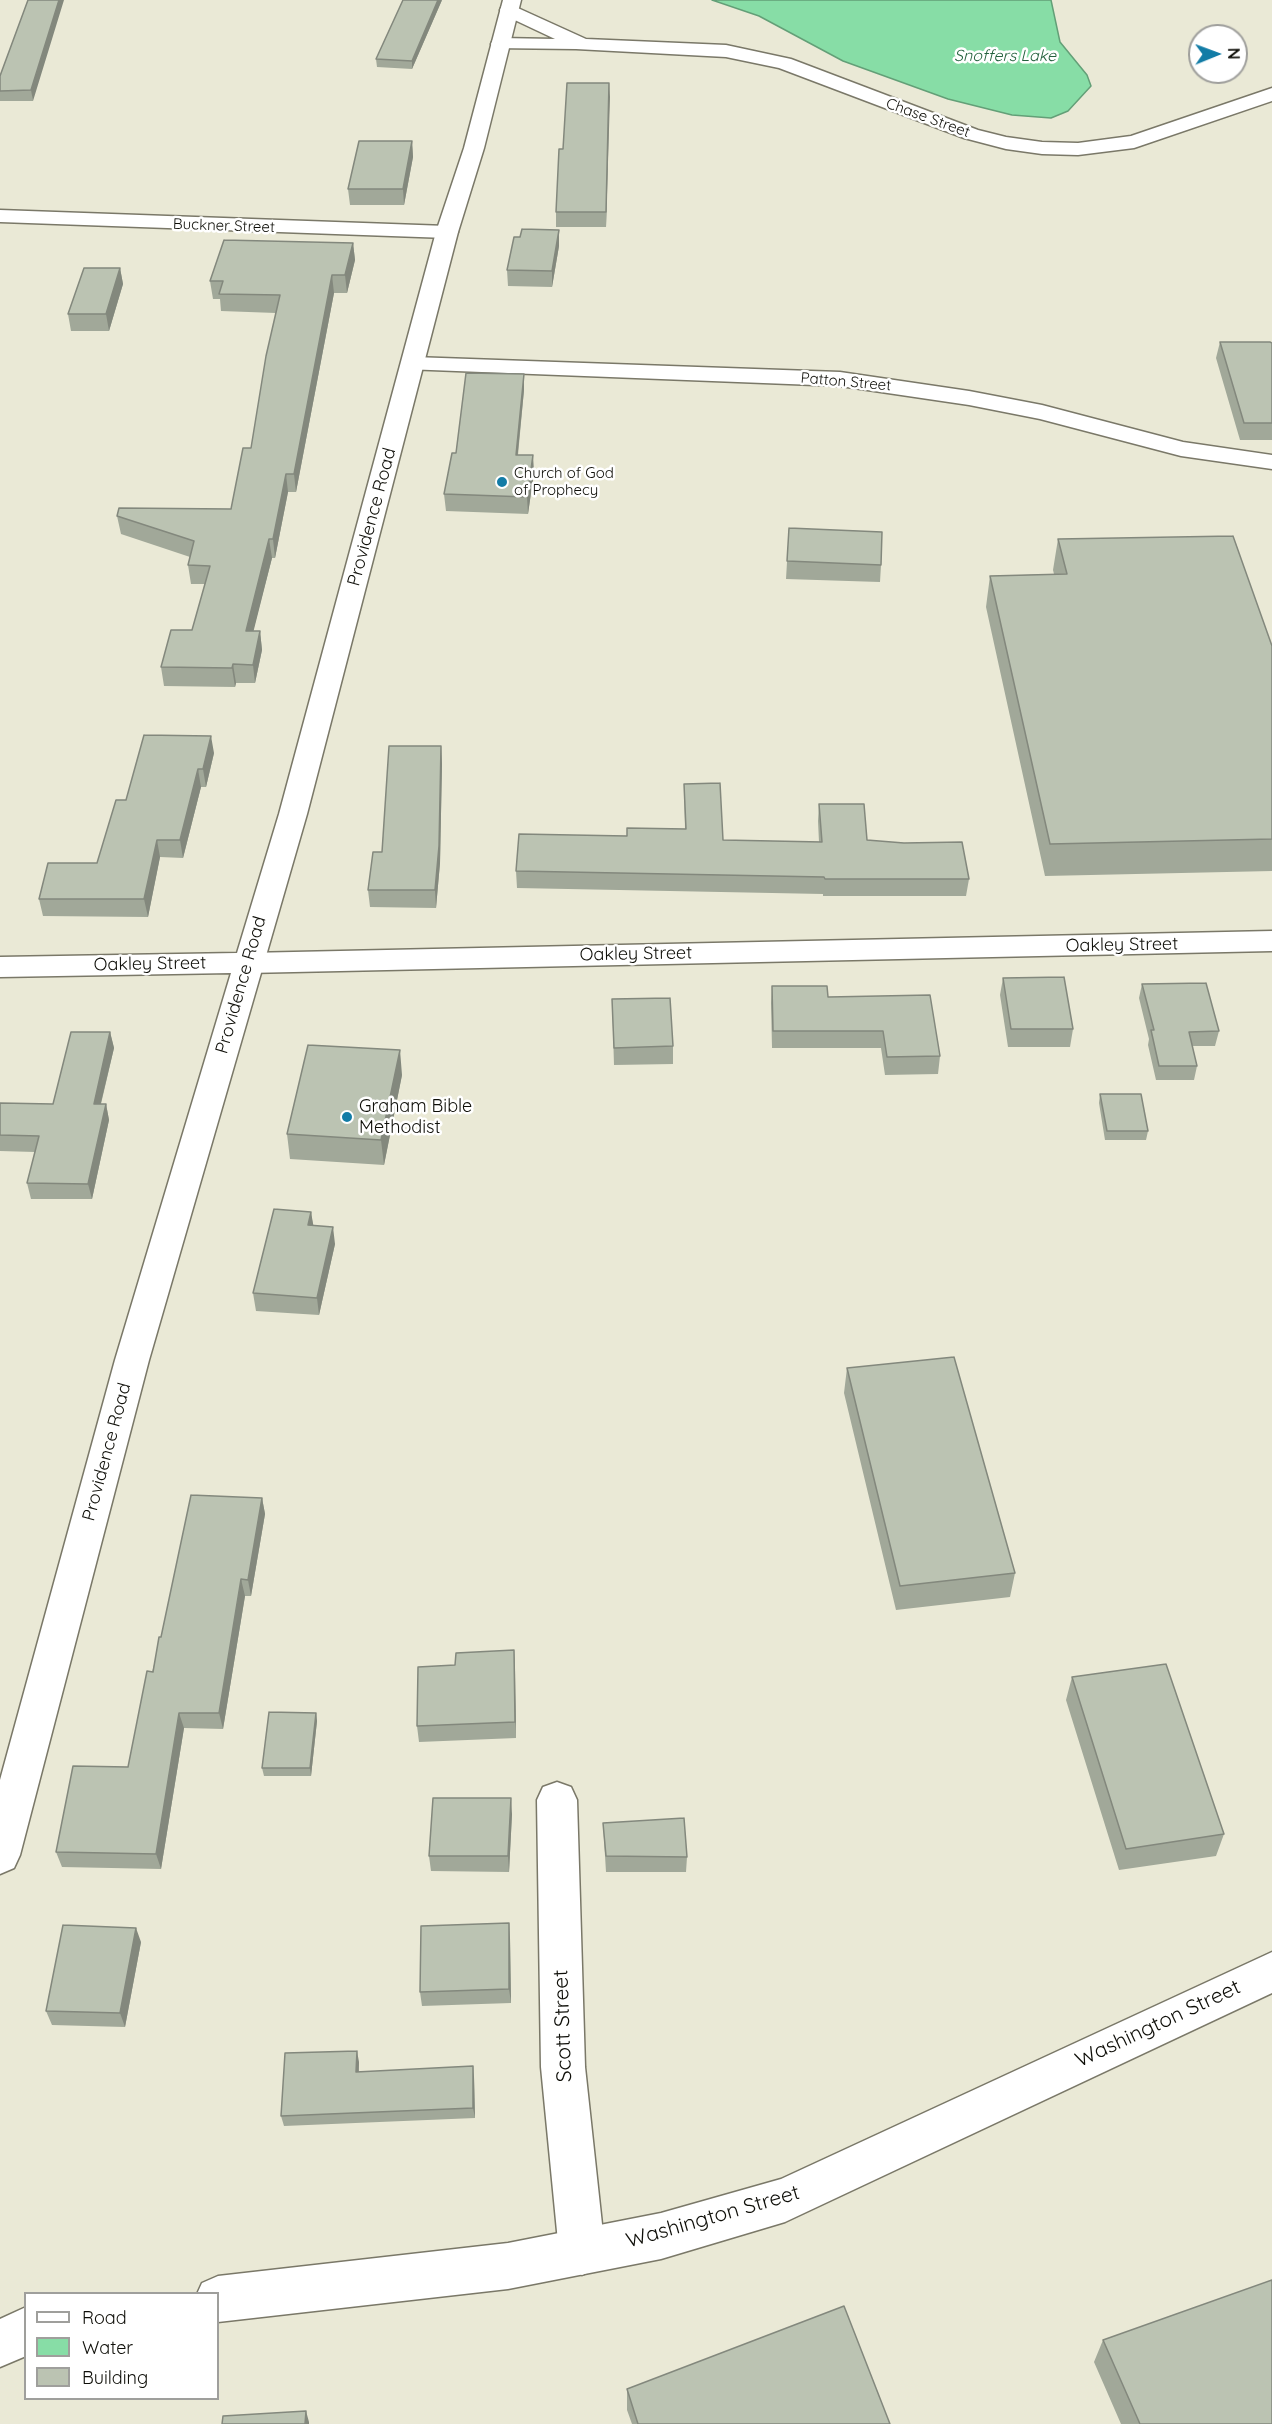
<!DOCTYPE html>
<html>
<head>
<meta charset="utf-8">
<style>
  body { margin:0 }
  #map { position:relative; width:1272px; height:2424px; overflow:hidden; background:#eae9d6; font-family:Quicksand,sans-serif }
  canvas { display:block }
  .legend { position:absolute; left:24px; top:2292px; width:195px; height:108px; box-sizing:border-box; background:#fff; border:2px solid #9f9f9c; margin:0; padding:8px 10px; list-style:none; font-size:18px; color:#0e0e08 }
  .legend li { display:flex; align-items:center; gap:12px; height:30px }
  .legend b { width:30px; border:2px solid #9f9f9c }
  .north { position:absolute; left:1188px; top:24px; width:60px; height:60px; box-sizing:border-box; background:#fff; border:2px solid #9f9f9c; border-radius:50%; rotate:89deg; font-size:16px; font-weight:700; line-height:24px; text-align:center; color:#0e0e08 }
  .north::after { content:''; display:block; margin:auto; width:21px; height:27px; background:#127ca6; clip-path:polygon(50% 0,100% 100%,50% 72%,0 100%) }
</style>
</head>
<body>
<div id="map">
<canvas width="1272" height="2424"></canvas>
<ul class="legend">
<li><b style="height:8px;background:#fff"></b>Road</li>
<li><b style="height:16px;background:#87dda6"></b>Water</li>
<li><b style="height:16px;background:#bbc3b2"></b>Building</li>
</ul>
<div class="north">N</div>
</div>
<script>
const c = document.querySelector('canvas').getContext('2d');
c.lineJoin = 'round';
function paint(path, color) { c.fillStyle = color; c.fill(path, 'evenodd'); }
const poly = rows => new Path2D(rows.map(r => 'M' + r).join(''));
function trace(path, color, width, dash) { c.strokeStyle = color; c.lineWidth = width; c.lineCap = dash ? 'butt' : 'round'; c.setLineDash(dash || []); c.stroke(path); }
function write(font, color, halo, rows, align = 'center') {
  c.font = font + ' Quicksand,sans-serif'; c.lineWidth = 5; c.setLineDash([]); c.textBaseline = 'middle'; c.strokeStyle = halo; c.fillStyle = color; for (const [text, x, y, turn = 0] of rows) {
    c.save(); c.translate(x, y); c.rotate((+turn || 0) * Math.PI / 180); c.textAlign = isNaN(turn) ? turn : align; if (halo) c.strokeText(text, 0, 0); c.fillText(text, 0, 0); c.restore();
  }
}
const water = poly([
  [712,0,1051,0,1060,42,1087,75,1091,86,1068,111,1051,118,1012,115,948,99,843,61,759,16,712,0]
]);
paint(water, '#87dda6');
trace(water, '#639f77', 1.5);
const minor = poly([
  [509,4,586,39,726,45,791,59,978,130,1006,137,1042,142,1078,143,1131,136,1272,88,1272,101,1134,148,1078,155,1042,154,1006,149,964,138,779,68,726,57,576,49,493,48,491,44,493,40,500,38,555,39,502,14,500,10,502,6,509,4],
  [0,210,447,226,454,228,458,232,454,236,447,238,0,222,0,210],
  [413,357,840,372,969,391,1042,405,1183,442,1272,455,1272,469,1181,456,1040,419,969,405,840,386,405,369,402,364,405,359,413,357],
  [1272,931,1272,951,247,973,236,970,232,963,236,956,247,953,1272,931],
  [557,1782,571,1787,577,1800,585,2067,605,2252,598,2268,582,2275,566,2268,559,2252,541,2067,537,1800,543,1787,557,1782]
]);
const tertiary = poly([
  [503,0,521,0,484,148,458,232,307,814,149,1360,20,1855,14,1868,0,1874,0,1780,115,1360,231,973,0,977,0,957,237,953,279,814,436,232,464,148,503,0],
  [1272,1952,1272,1993,785,2222,661,2259,508,2289,218,2322,218,2294,197,2294,202,2283,218,2276,508,2243,661,2213,781,2179,1272,1952],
  [26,2307,26,2356,0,2367,0,2319,26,2307]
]);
trace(minor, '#7a7868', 3);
trace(tertiary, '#7a7868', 3);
paint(minor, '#fff');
paint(tertiary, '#fff');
paint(poly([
  [28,0,33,101,0,101,0,76],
  [442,0,412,69,377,67,376,59],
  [609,83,606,227,556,227,556,212,563,149],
  [412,141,413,157,404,205,350,205,348,189],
  [353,243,355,260,347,293,334,293,296,492,288,492,275,558,272,558,253,631,260,631,262,650,255,683,236,683,235,687,164,686,161,667,192,630,205,584,191,584,188,565,190,557,121,534,117,516,231,509,251,448,276,313,221,311,220,299,213,299,210,281],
  [559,246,552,287,508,286,507,270],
  [120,268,123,284,109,331,71,331,68,314],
  [1220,342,1272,343,1272,440,1240,440,1216,358],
  [524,390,518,455,534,472,528,514,446,511,444,494,456,453],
  [789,528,881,565,880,582,786,579],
  [1058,539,1272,646,1272,871,1045,876,986,607,990,576,1054,574,1053,570],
  [441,746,442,764,440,863,436,908,370,907,368,890,382,852],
  [214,753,206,787,201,787,183,858,160,857,148,917,43,916,39,899,97,863,126,800],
  [684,784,723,840,819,842,818,821,819,804,867,840,969,879,966,896,823,896,823,894,517,888,516,871,627,836,685,829],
  [1003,978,1073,1029,1070,1047,1008,1047,1000,995],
  [1142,984,1219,1031,1215,1046,1192,1046,1197,1066,1194,1080,1156,1080,1148,1045,1149,1039,1139,998],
  [772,986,828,997,940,1056,938,1074,885,1075,881,1048,772,1048,771,1003],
  [612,999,673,1046,673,1064,614,1065],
  [110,1032,114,1048,101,1104,106,1104,109,1120,92,1199,31,1199,27,1183,35,1152,0,1151,0,1103,53,1104],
  [402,1075,384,1165,290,1159,287,1134],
  [1100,1094,1148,1131,1146,1140,1105,1140,1099,1103],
  [311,1212,313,1226,335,1244,319,1315,256,1311,253,1293],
  [847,1368,1015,1573,1010,1597,896,1610,844,1393],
  [262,1498,265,1514,251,1596,245,1596,223,1729,184,1728,161,1869,62,1867,56,1852,128,1767,161,1637],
  [514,1650,516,1738,419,1742,417,1726,455,1665],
  [1072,1677,1224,1834,1216,1856,1119,1870,1066,1700],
  [316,1713,317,1721,311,1776,264,1776,262,1768],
  [512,1814,509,1872,431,1871,429,1856],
  [603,1823,687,1857,686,1872,606,1872],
  [510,1938,511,2003,422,2006,420,1992],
  [141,1942,125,2027,52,2025,46,2011],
  [359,2062,359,2072,474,2077,475,2118,284,2126,281,2116],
  [1103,2340,1272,2424,1121,2424,1094,2362],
  [627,2389,890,2424,632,2424,627,2410]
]), '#a1a899');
paint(poly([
  [59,0,64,0,33,101,31,90],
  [438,0,442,0,412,69,412,61],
  [609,83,610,97,606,227,606,212],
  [412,141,413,157,404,205,403,189],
  [559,230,559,246,552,287,552,271],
  [353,243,355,260,347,293,345,275],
  [120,268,123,284,109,331,106,314],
  [332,275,334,293,296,492,294,474],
  [524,374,524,390,516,471,516,455],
  [533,455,534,472,528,514,527,497],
  [286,474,288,492,275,558,273,539],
  [269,539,272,558,249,649,246,631],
  [260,631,262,650,255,683,253,665],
  [233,664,236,683,235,687,232,668],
  [211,736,214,753,206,787,203,769],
  [441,746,442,764,440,863,436,908,435,890],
  [198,769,201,787,183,858,180,840],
  [157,840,160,857,148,917,144,899],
  [110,1032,114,1048,97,1119,94,1104],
  [400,1050,402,1075,384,1165,381,1140],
  [106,1104,109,1120,92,1199,88,1184],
  [311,1212,314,1229,308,1225],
  [333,1227,335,1244,319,1315,317,1298],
  [262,1498,265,1514,251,1596,248,1580],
  [241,1579,245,1596,223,1729,219,1713],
  [514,1650,515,1667,516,1738,515,1722],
  [179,1713,184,1728,161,1869,156,1854],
  [316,1713,317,1721,311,1776,310,1768],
  [511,1798,512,1814,509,1872,508,1856],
  [509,1923,510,1938,511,2003,509,1989],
  [136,1928,141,1942,125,2027,120,2013],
  [357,2051,359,2062,358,2084,356,2072],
  [473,2066,474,2077,475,2118,473,2108],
  [306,2411,309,2422,309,2424,305,2424]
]), '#83887d');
const building = poly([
  [28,0,59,0,31,90,0,91,0,76,28,0],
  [403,0,438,0,412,61,376,59,403,0],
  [567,83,609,83,606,212,556,212,559,149,563,149,567,83],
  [359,141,412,141,403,189,348,189,359,141],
  [522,229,559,230,552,271,507,270,514,237,520,237,522,229],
  [224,240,353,243,345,275,332,275,294,474,286,474,273,539,269,539,246,631,260,631,253,665,233,664,232,668,161,667,171,630,192,630,210,566,188,565,194,541,117,516,119,508,231,509,243,448,251,448,266,356,280,295,219,294,223,281,210,281,224,240],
  [84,268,120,268,106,314,68,314,84,268],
  [1220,342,1270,342,1272,343,1272,423,1244,423,1220,342],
  [466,373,524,374,516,455,533,455,527,497,444,494,452,453,456,453,466,373],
  [789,528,882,532,881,565,787,561,789,528],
  [1233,536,1272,646,1272,839,1050,844,990,576,1067,574,1058,539,1233,536],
  [144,735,211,736,203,769,198,769,180,840,157,840,144,899,39,899,48,863,97,863,116,800,126,800,144,735],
  [389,746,441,746,439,846,435,890,368,890,373,852,382,852,389,746],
  [720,783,723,840,822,842,819,804,864,804,867,840,904,843,962,842,969,879,825,879,824,877,516,871,519,834,627,836,627,828,686,829,684,784,720,783],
  [1064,977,1073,1029,1011,1029,1003,978,1064,977],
  [1206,983,1219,1031,1189,1032,1197,1066,1159,1066,1151,1030,1154,1030,1142,984,1206,983],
  [772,986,827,986,828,997,930,995,940,1056,887,1057,883,1031,773,1031,772,986],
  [670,998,673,1046,614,1048,612,999,670,998],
  [71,1032,110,1032,94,1104,106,1104,88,1184,27,1183,39,1136,0,1135,0,1103,53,1104,71,1032],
  [308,1045,400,1050,381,1140,287,1134,308,1045],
  [1100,1094,1141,1094,1148,1131,1107,1131,1100,1094],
  [274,1209,311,1212,308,1225,333,1227,317,1298,253,1293,274,1209],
  [954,1357,1015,1573,900,1586,847,1368,954,1357],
  [191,1495,262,1498,248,1580,241,1579,219,1713,179,1713,156,1854,56,1852,73,1766,128,1767,147,1671,153,1672,159,1637,161,1637,191,1495],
  [514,1650,515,1722,417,1726,418,1667,455,1665,456,1653,514,1650],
  [1166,1664,1224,1834,1126,1849,1072,1677,1166,1664],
  [269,1712,316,1713,310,1768,262,1768,269,1712],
  [433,1798,511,1798,508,1856,429,1856,433,1798],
  [684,1818,687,1857,606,1856,603,1823,684,1818],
  [509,1923,509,1989,420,1992,421,1926,509,1923],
  [63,1925,136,1928,120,2013,46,2011,63,1925],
  [357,2051,356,2072,473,2066,473,2108,281,2116,285,2053,357,2051],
  [1272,2280,1272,2424,1140,2424,1103,2340,1272,2280],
  [844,2306,890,2424,638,2424,627,2389,844,2306],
  [306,2411,305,2424,222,2424,223,2416,306,2411]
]);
paint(building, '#bbc3b2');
trace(building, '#83887d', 1.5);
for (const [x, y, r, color] of [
  [502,482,6,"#127ca6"],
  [347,1117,6,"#127ca6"]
]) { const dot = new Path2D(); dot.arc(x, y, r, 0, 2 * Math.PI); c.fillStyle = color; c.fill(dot); trace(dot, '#fff', 2); }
write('15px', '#0e0e08', '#fff', [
  ["Chase Street",928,118,20],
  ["Buckner Street",224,226,2],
  ["Patton Street",846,382,5]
]);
write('15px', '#0e0e08', '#fff', [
  ["Church of God",514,473],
  ["of Prophecy",514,490]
], 'left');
write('italic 16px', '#23613d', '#fff', [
  ["Snoffers Lake",1005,56]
]);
write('18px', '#0e0e08', '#fff', [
  ["Providence Road",372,517,-75],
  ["Oakley Street",1122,945,-1],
  ["Oakley Street",636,954,-1],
  ["Oakley Street",150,964,-1],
  ["Providence Road",241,985,-74],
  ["Providence Road",107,1452,-75]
]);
write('18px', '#0e0e08', '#fff', [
  ["Graham Bible",359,1107],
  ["Methodist",359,1128]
], 'left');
write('21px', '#0e0e08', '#fff', [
  ["Washington Street",1158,2024,-25],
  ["Scott Street",563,2026,-92],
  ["Washington Street",713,2217,-16]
]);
</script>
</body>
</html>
